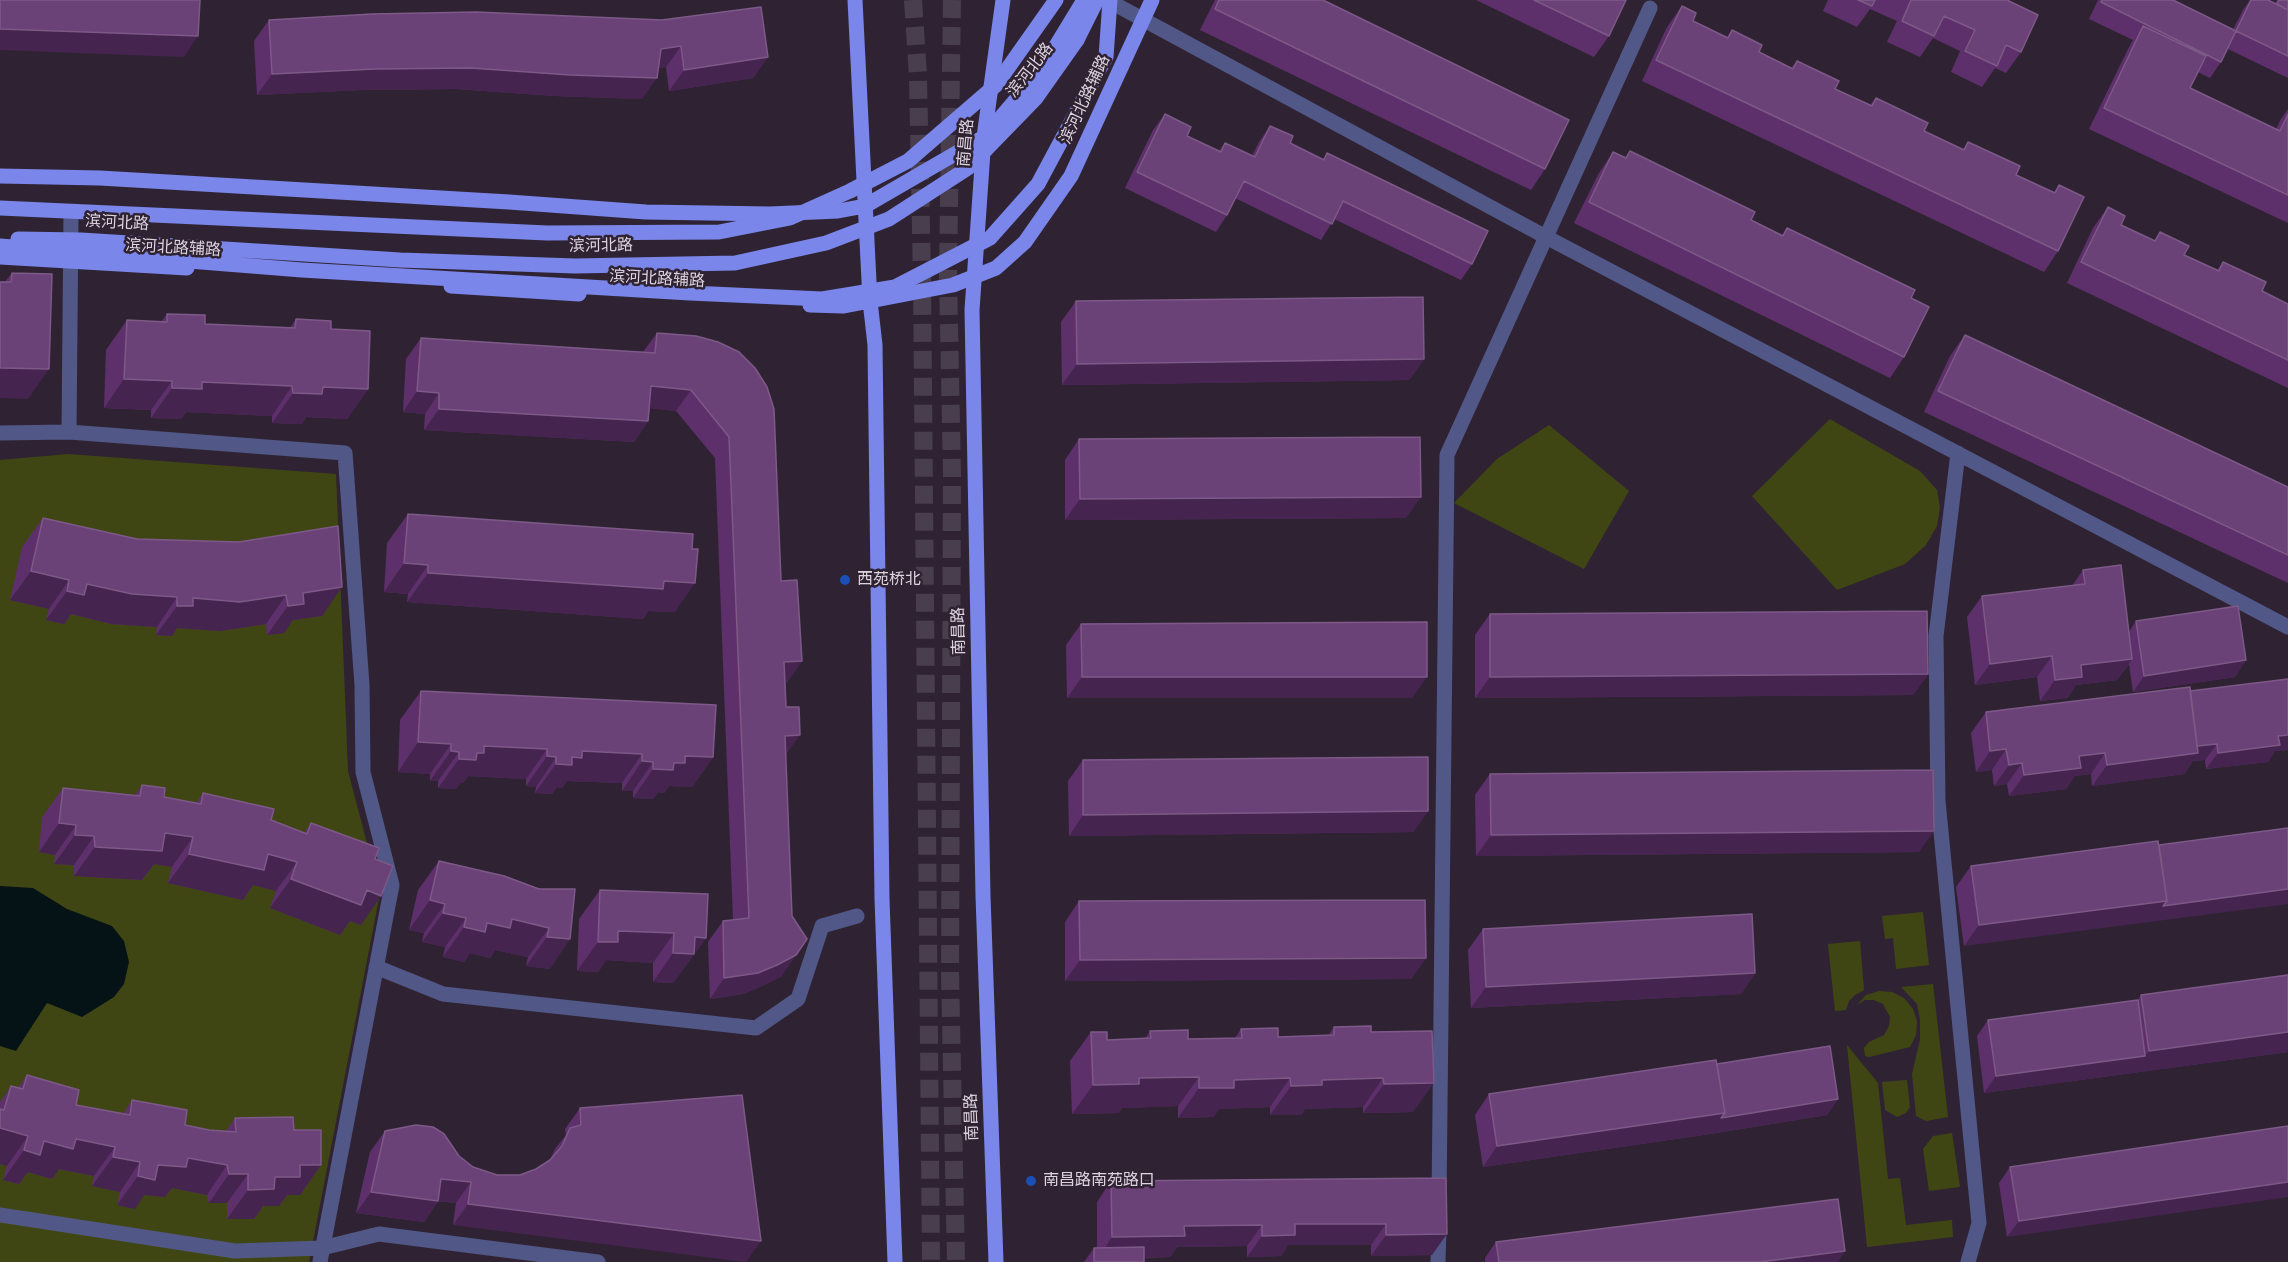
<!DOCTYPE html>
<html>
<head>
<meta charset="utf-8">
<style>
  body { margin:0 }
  canvas { display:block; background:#2f2333 }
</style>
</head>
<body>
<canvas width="2288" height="1262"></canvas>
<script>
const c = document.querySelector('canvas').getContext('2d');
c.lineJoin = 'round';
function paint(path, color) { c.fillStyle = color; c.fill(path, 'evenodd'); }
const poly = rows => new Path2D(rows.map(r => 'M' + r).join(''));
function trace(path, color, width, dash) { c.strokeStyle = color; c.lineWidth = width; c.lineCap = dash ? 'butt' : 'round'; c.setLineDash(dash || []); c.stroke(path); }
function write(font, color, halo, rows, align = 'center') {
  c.font = font + ' "Source Sans 3","Noto Sans SC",sans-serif'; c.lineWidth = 5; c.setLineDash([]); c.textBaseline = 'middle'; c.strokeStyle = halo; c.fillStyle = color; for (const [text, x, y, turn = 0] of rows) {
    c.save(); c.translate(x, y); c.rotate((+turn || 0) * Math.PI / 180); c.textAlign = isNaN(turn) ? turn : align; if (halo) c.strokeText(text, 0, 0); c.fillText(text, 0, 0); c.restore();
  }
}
paint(poly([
  [1830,419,1920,471,1937,490,1940,507,1937,526,1926,545,1905,564,1837,590,1752,496],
  [1549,425,1629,491,1584,569,1454,503,1497,459],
  [68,454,336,474,348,771,380,893,309,1262,0,1262,0,460],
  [1923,912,1929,965,1896,969,1893,938,1885,939,1882,916],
  [1860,941,1864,990,1855,995,1849,1001,1846,1010,1835,1011,1828,944],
  [1933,984,1948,1117,1926,1121,1916,1116,1912,1074,1920,1040,1920,1019,1917,1004,1901,987],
  [1879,991,1892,992,1904,998,1913,1009,1917,1021,1916,1035,1910,1047,1869,1057,1865,1056,1864,1048,1869,1042,1884,1035,1889,1026,1890,1017,1883,1004,1874,1000,1865,1000,1857,1005,1866,995],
  [1847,1045,1878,1083,1888,1179,1900,1178,1906,1225,1952,1220,1953,1237,1867,1247],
  [1907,1080,1910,1107,1906,1113,1897,1117,1885,1110,1882,1082],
  [1952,1133,1960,1187,1929,1191,1923,1149,1933,1136]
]), '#3f4613');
paint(poly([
  [0,886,33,888,67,909,112,926,124,941,129,962,124,984,114,997,82,1017,47,1003,16,1051,0,1046]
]), '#051317');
trace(poly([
  [913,0,918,76,922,279,931,1262],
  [952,0,948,275,952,475,950,974,956,1262]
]), '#493e4d', 18, [18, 9]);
trace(poly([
  [1107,0,1546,237,2288,627],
  [69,432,71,212],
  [0,433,69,432,345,453,362,685,363,772,392,885,320,1262],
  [1958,453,1936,636,1938,801,1979,1223,1968,1262],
  [376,967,443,994,756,1028,798,999,822,926,857,916],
  [1439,1199,1447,455,1650,8],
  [0,1215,235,1251,322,1248,379,1234,598,1262],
  [1438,1262,1439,1226]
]), '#515888', 15);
trace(poly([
  [855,0,870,301,875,345,882,899,895,1262],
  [1077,40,1097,0],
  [0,176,100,178,509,202,646,212,770,214,838,211,865,206,984,137,1042,69,1084,0],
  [0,257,187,268],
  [451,286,579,294],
  [810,305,844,306,953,285,996,268,1025,242,1071,176,1152,0],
  [996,1262,983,896,972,310,984,137,1003,0]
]), '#7a86e9', 15);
trace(poly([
  [0,208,547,233,719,232,790,218,850,191,908,161,996,85,1056,0],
  [18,239,81,240,400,260,575,266,735,263,826,243,889,219,968,168,1036,98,1077,40],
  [0,246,302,270,690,293,822,299,895,287,990,238,1038,184,1106,57,1110,0]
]), '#7a86e9', 15);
paint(poly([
  [1215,0,1323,0,1545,169,1531,190,1200,30],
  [1476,0,1626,0,1609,36,1594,57],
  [1828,0,2007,0,2021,52,2006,73,1995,68,1982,87,1951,72,1960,51,1933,38,1920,57,1887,42,1897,21,1870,9,1857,27,1823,11],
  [2098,0,2173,0,2233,30,2243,10,2250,0,2268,0,2275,3,2277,0,2288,0,2288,78,2228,49,2221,62,2210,78,2198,72,2190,88,2276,129,2281,119,2288,109,2288,223,2089,129,2129,47,2133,40,2089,19],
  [1682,6,1693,21,1727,37,1732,30,1759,52,1791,68,1797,61,1835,89,1870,105,1876,98,1924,131,1963,149,1968,142,2016,175,2054,192,2059,185,2058,251,2044,272,1642,81,1667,27],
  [476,12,768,57,753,78,669,91,666,67,658,68,642,99,555,96,456,89,361,90,257,95,254,41,269,20],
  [1165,114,1187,136,1219,151,1225,143,1252,156,1259,142,1270,126,1290,143,1323,159,1327,153,1472,264,1461,280,1334,219,1321,240,1235,198,1227,215,1216,232,1125,188,1153,130],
  [1630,151,1751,220,1782,235,1787,228,1904,357,1890,378,1574,223,1599,173,1613,152,1625,158],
  [2108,207,2121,225,2154,241,2160,232,2184,255,2217,270,2223,262,2262,291,2288,304,2288,388,2067,283,2093,228],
  [12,273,28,399,5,282],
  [1076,301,1424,359,1409,380,1062,385,1061,322],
  [167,314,205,324,290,328,296,319,331,329,368,389,347,419,306,417,302,424,272,423,272,416,186,412,181,419,151,418,151,410,104,408,106,350,127,320,161,322],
  [657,333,696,336,781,581,802,661,787,682,785,683,786,755,782,976,762,986,743,994,710,999,708,942,723,921,733,920,715,458,676,411,650,408,648,421,634,442,424,430,425,414,403,412,406,359,421,338,643,352],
  [1965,335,2288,487,2288,583,1924,412,1950,356],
  [1079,439,1406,518,1065,520,1065,460],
  [408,514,675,612,648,611,643,619,407,602,408,594,384,592,387,543],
  [43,518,137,539,239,542,322,616,293,620,284,633,267,635,266,624,220,631,177,628,172,636,156,635,157,627,111,624,71,614,64,624,46,620,49,609,10,600,22,547],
  [2083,570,2129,632,2136,621,2246,660,2235,677,2133,692,2129,664,2117,680,2076,685,2067,698,2040,701,2037,677,1975,685,1967,617,1982,596,2072,586],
  [1490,614,1928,674,1913,695,1475,698,1475,635],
  [1081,624,1412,698,1067,698,1066,645],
  [2288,679,2288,750,2275,751,2268,762,2206,769,2205,760,2193,761,2184,774,2092,786,2091,774,2075,776,2066,789,2009,796,2007,784,1994,786,1992,770,1976,772,1971,733,1986,712,2190,691],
  [421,691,713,757,692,787,669,786,664,793,658,792,653,799,633,798,633,791,622,791,622,783,567,781,562,788,557,787,552,794,535,793,536,787,526,786,526,779,468,776,463,783,461,782,456,789,438,788,438,781,430,781,430,774,398,772,400,720],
  [1083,760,1414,832,1069,836,1068,781],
  [1490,774,1919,852,1476,856,1475,795],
  [142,785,164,797,196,803,203,793,304,833,311,823,375,859,361,925,350,921,340,935,270,908,276,891,253,885,243,900,168,883,172,867,154,864,142,880,74,876,74,865,54,864,55,855,39,852,42,817,63,788,135,795],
  [2158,841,1964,946,1956,887,1971,866],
  [439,861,539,889,575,889,550,969,526,966,528,957,495,950,490,958,470,953,464,962,443,957,445,947,422,942,424,933,409,930,418,890],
  [600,890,706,938,673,983,653,982,653,963,606,960,598,972,577,971,579,919],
  [1079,901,1426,958,1411,979,1065,981,1065,922],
  [1483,929,1755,973,1741,994,1471,1008,1468,950],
  [2288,975,2288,1052,1984,1093,1977,1036,1988,1020,2138,1000,2141,995],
  [1334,1027,1371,1032,1413,1112,1363,1113,1363,1107,1305,1109,1301,1115,1270,1115,1270,1107,1219,1109,1213,1117,1178,1118,1178,1106,1122,1108,1118,1113,1072,1114,1070,1061,1091,1032,1107,1040,1145,1039,1150,1031,1188,1039,1235,1038,1241,1029,1278,1037,1328,1036],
  [1717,1064,1838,1099,1827,1115,1710,1134,1483,1167,1475,1115,1489,1094],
  [27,1075,76,1105,123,1114,132,1100,185,1125,209,1130,226,1131,235,1118,294,1130,321,1165,300,1195,287,1195,279,1206,263,1206,254,1219,227,1219,227,1203,209,1203,207,1195,172,1188,165,1197,144,1195,135,1209,117,1205,120,1192,92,1186,94,1176,58,1169,52,1179,28,1172,19,1184,3,1180,7,1166,0,1164,0,1102,11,1086,18,1088],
  [742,1095,453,1225,456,1203,438,1201,424,1222,356,1213,370,1152,385,1131,459,1156,473,1167,497,1175,520,1175,536,1169,550,1160,555,1149,566,1135,565,1129,580,1108],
  [2288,1126,2007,1237,1999,1183,2010,1167],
  [1446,1178,1432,1255,1371,1256,1371,1245,1288,1245,1281,1256,1247,1257,1247,1246,1177,1247,1170,1257,1144,1258,1144,1262,1084,1262,1094,1248,1097,1248,1097,1202,1111,1181],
  [1496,1242,1838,1262,1485,1262,1485,1258]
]), '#5e306b');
paint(poly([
  [0,29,198,36,184,57,0,50],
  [681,46,666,67,646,70,661,49],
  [768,57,753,78,669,91,684,70],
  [471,68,657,78,642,99,555,96,456,89,361,90,257,95,272,74,376,69],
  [1424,359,1409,380,1062,385,1077,364],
  [0,368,49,369,28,399,0,398],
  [124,379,172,381,151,410,104,408],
  [202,382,292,386,272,416,186,412,181,419,151,418,172,388],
  [651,386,691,390,676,411,637,407],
  [323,387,368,389,347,419,306,417,302,424,272,423,293,393],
  [417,391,439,393,425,414,403,412],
  [439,409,648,421,634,442,424,430],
  [1421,497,1406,518,1065,520,1080,499],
  [404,563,428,565,408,594,384,592],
  [31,571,69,580,49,609,10,600],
  [428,573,664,581,695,583,675,612,648,611,643,619,407,602],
  [87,584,177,597,157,627,111,624,71,614,64,624,46,620,67,591],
  [342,587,322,616,293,620,284,633,267,635,288,606,303,593],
  [286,595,266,624,220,631,177,628,172,636,156,635,177,606,193,598],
  [2052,656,2037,677,1975,685,1990,664],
  [2132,659,2117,680,2076,685,2067,698,2040,701,2055,680,2081,665],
  [2246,660,2235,677,2133,692,2144,676],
  [802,661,787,682,769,683,784,662],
  [1928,674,1913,695,1475,698,1490,677],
  [1082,677,1427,677,1412,698,1067,698],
  [800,735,785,756,785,736],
  [2288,735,2288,750,2275,751,2268,762,2206,769,2218,753,2278,736],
  [418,742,451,744,430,774,398,772],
  [2217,744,2205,760,2193,761,2184,774,2092,786,2107,765,2194,747],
  [484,746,547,749,526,779,468,776,463,783,461,782,456,789,438,788,459,759,477,753],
  [2006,749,1992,770,1976,772,1990,751],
  [451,751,459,752,438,781,430,781],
  [582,751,642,754,622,783,567,781,562,788,557,787,552,794,535,793,556,764,572,757],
  [2105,753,2091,774,2075,776,2066,789,2009,796,2024,775,2079,756],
  [547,756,556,757,536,787,526,786],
  [685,756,713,757,692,787,669,786,664,793,658,792,653,799,633,798,653,769,674,763],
  [642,761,653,762,633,791,622,791],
  [2022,763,2007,784,1994,786,2009,765],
  [1428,811,1414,832,1069,836,1083,815],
  [59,823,76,825,55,855,39,852],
  [1934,831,1919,852,1476,856,1491,835],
  [165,833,193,837,172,867,154,864,142,880,74,876,95,847],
  [75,835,94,836,74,865,54,864],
  [189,854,268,854,297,862,276,891,253,885,243,900,168,883],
  [291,879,367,890,381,896,361,925,350,921,340,935,270,908],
  [2288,889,2288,904,1964,946,1979,925,2167,901],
  [430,900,445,904,424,933,409,930],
  [443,913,466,918,445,947,422,942],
  [512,919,549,928,528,957,495,950,490,958,470,953,464,962,443,957,464,927],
  [618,931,674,933,653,963,606,960,598,972,577,971,598,942],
  [547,937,570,939,550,969,526,966],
  [695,937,706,938,673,983,653,982,673,953],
  [796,955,782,976,762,986,743,994,710,999,724,978],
  [1426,958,1411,979,1065,981,1080,960],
  [1755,973,1741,994,1471,1008,1486,987],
  [2288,1032,2288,1052,1984,1093,1996,1076,2145,1056,2149,1051],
  [1199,1077,1178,1106,1122,1108,1118,1113,1072,1114,1093,1085,1139,1078],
  [1290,1078,1270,1107,1219,1109,1213,1117,1178,1118,1199,1088,1234,1080],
  [1383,1078,1363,1107,1305,1109,1301,1115,1270,1115,1291,1086,1322,1080],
  [1434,1083,1413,1112,1363,1113,1384,1084],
  [1838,1099,1827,1115,1710,1134,1483,1167,1497,1146,1725,1113],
  [0,1128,28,1136,7,1166,0,1164],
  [76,1139,115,1147,94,1176,59,1169,52,1179,28,1172,19,1184,3,1180,24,1150,44,1141],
  [113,1157,140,1162,120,1192,92,1186],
  [188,1158,227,1165,207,1195,172,1188,165,1197,144,1195,135,1209,117,1205,138,1176,158,1165],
  [300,1165,321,1165,300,1195,287,1195,279,1206,263,1206,254,1219,227,1219,248,1190],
  [229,1174,248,1174,227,1203,209,1203],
  [441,1179,471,1182,456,1203,438,1201,424,1222,356,1213,371,1192],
  [2288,1182,2288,1197,2007,1237,2019,1221],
  [468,1204,761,1241,746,1262,745,1262,453,1225],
  [1295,1224,1386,1224,1371,1245,1288,1245,1281,1256,1247,1257,1262,1236],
  [1262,1225,1247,1246,1177,1247,1170,1257,1098,1258,1112,1237,1184,1226],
  [1447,1234,1432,1255,1371,1256,1386,1235],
  [1845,1251,1838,1262,1760,1262]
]), '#45244f');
const building = poly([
  [0,0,200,0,198,36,0,29,0,0],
  [1219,0,1323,0,1569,120,1545,169,1215,9,1219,0],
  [1534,0,1626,0,1609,36,1534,0],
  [1858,0,1875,0,1872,6,1858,0],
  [1911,0,2007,0,2038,15,2021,52,2006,45,1997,66,1965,51,1975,30,1944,16,1934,36,1902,21,1911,0],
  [2102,0,2173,0,2236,31,2221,62,2101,2,2102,0],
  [2251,0,2268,0,2288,10,2288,56,2236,31,2251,0],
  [2279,0,2288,0,2288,10,2277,4,2279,0],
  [1682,6,1696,13,1693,21,1728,38,1732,30,1762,45,1759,52,1793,69,1797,61,1839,81,1835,89,1872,106,1876,98,1928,123,1924,131,1964,150,1968,142,2020,166,2016,175,2055,193,2059,185,2084,197,2058,251,1656,60,1682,6],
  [761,7,768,57,684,70,681,46,661,49,657,78,570,75,471,68,376,69,272,74,269,20,372,14,476,12,662,20,761,7],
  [2143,26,2206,56,2190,88,2280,131,2288,114,2288,195,2104,108,2143,26],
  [1165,114,1191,127,1187,136,1221,152,1225,143,1255,157,1270,126,1293,136,1290,143,1324,160,1327,153,1488,231,1472,264,1343,201,1332,224,1244,181,1227,215,1137,172,1165,114],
  [1630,151,1755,212,1751,220,1783,236,1787,228,1915,290,1911,298,1929,307,1904,357,1589,202,1613,152,1626,158,1630,151],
  [2108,207,2125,216,2121,225,2155,241,2160,232,2189,246,2184,255,2219,271,2223,262,2266,282,2262,291,2288,304,2288,360,2081,262,2108,207],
  [12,273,52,274,49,369,0,368,0,282,11,282,12,273],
  [1423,297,1424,359,1077,364,1076,301,1423,297],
  [167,314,205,315,205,324,295,328,296,319,331,321,331,329,370,331,368,389,323,387,322,394,293,393,292,386,202,382,202,389,172,388,172,381,124,379,127,320,167,322,167,314],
  [657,333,696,336,718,342,739,352,755,368,767,387,774,409,781,581,797,580,802,661,784,662,786,707,799,707,800,735,785,736,792,916,807,939,796,955,777,965,758,973,724,978,723,921,749,918,729,437,691,390,651,386,648,421,439,409,439,393,417,391,421,338,655,353,657,333],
  [1965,335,2288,487,2288,555,1938,391,1965,335],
  [1420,437,1421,497,1080,499,1079,439,1420,437],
  [408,514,693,534,692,549,698,549,695,583,664,581,663,589,428,573,428,565,404,563,408,514],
  [43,518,137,539,239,542,338,526,342,587,303,593,304,604,288,606,286,595,240,602,193,598,193,606,177,606,177,597,132,594,87,584,84,595,67,591,69,580,31,571,43,518],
  [2121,565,2132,659,2081,665,2082,677,2055,680,2052,656,1990,664,1982,596,2085,584,2083,570,2121,565],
  [2238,606,2246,660,2144,676,2136,621,2238,606],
  [1927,611,1928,674,1490,677,1490,614,1927,611],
  [1427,622,1427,677,1082,677,1081,624,1427,622],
  [2288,679,2288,735,2278,736,2280,745,2218,753,2217,744,2197,746,2190,691,2288,679],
  [2190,687,2198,753,2107,765,2105,753,2079,756,2081,768,2024,775,2022,763,2009,765,2006,749,1990,751,1986,712,2190,687],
  [421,691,716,705,713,757,685,756,685,763,674,763,673,770,653,769,653,762,642,761,642,754,582,751,582,758,572,757,572,765,556,764,556,757,547,756,547,749,484,746,484,753,477,753,476,760,459,759,459,752,451,751,451,744,418,742,421,691],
  [1428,757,1428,811,1083,815,1083,760,1428,757],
  [1933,770,1934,831,1491,835,1490,774,1933,770],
  [142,785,165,788,164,797,201,804,203,793,274,809,271,820,307,834,311,823,379,848,375,859,393,866,381,896,367,890,361,905,291,879,297,862,268,854,264,870,189,854,193,837,165,833,162,851,95,847,94,836,75,835,76,825,59,823,63,788,140,796,142,785],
  [2288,828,2288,889,2163,906,2167,901,2159,845,2288,828],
  [2158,841,2167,901,1979,925,1971,866,2158,841],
  [439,861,504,876,539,889,575,889,570,939,547,937,549,928,512,919,510,928,487,923,485,932,464,927,466,918,443,913,445,904,430,900,439,861],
  [600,890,708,894,706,938,695,937,694,954,673,953,674,933,618,931,618,942,598,942,600,890],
  [1425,900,1426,958,1080,960,1079,901,1425,900],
  [1752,914,1755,973,1486,987,1483,929,1752,914],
  [2288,975,2288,1032,2149,1051,2141,995,2288,975],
  [2138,1000,2145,1056,1996,1076,1988,1020,2138,1000],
  [1371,1026,1371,1032,1432,1031,1434,1083,1384,1084,1383,1078,1322,1080,1322,1085,1291,1086,1290,1078,1234,1080,1234,1088,1199,1088,1199,1077,1139,1078,1139,1084,1093,1085,1091,1032,1107,1032,1107,1040,1151,1038,1150,1031,1188,1030,1188,1039,1242,1038,1241,1029,1278,1028,1278,1037,1334,1035,1334,1027,1371,1026],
  [1830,1046,1838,1099,1721,1118,1725,1113,1717,1064,1830,1046],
  [1716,1060,1725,1113,1497,1146,1489,1094,1716,1060],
  [27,1075,79,1090,76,1105,130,1115,132,1100,187,1110,185,1125,209,1130,236,1132,235,1118,293,1117,294,1130,321,1130,321,1165,300,1165,300,1177,275,1177,274,1189,248,1190,248,1174,229,1174,227,1165,188,1158,186,1167,158,1165,155,1180,138,1176,140,1162,113,1157,115,1147,76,1139,73,1149,44,1141,40,1155,24,1150,28,1136,0,1128,0,1109,4,1110,11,1086,23,1089,27,1075],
  [742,1095,761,1241,468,1204,471,1182,441,1179,438,1201,371,1192,385,1131,416,1125,433,1127,444,1134,459,1156,473,1167,497,1175,520,1175,536,1169,550,1160,562,1146,570,1128,581,1125,580,1108,742,1095],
  [2288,1126,2288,1182,2019,1221,2010,1167,2288,1126],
  [1446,1178,1447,1234,1386,1235,1386,1224,1295,1224,1295,1235,1262,1236,1262,1225,1184,1226,1185,1236,1112,1237,1111,1181,1446,1178],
  [1838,1199,1845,1251,1760,1262,1499,1262,1496,1242,1838,1199],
  [1144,1247,1144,1262,1094,1262,1094,1248,1144,1247]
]);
paint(building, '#6b4277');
trace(building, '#7d5988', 1.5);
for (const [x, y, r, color] of [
  [845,580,6,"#1a4fb4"],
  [1031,1181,6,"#1a4fb4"]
]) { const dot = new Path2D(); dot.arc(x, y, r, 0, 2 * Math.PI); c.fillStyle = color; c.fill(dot); trace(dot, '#2f2333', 2); }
write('16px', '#dcd4df', '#2f2333', [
  ["滨河北路",1031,71,-52],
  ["滨河北路辅路",1086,100,-65],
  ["南昌路",967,143,-85],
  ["滨河北路",117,224,3],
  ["滨河北路",601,247,-1],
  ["滨河北路辅路",173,249,3],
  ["滨河北路辅路",657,280,3],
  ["南昌路",960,631,-91],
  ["南昌路",973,1117,-92]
]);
write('16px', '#dcd4df', '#2f2333', [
  ["西苑桥北",857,580],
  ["南昌路南苑路口",1043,1181]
], 'left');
</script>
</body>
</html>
